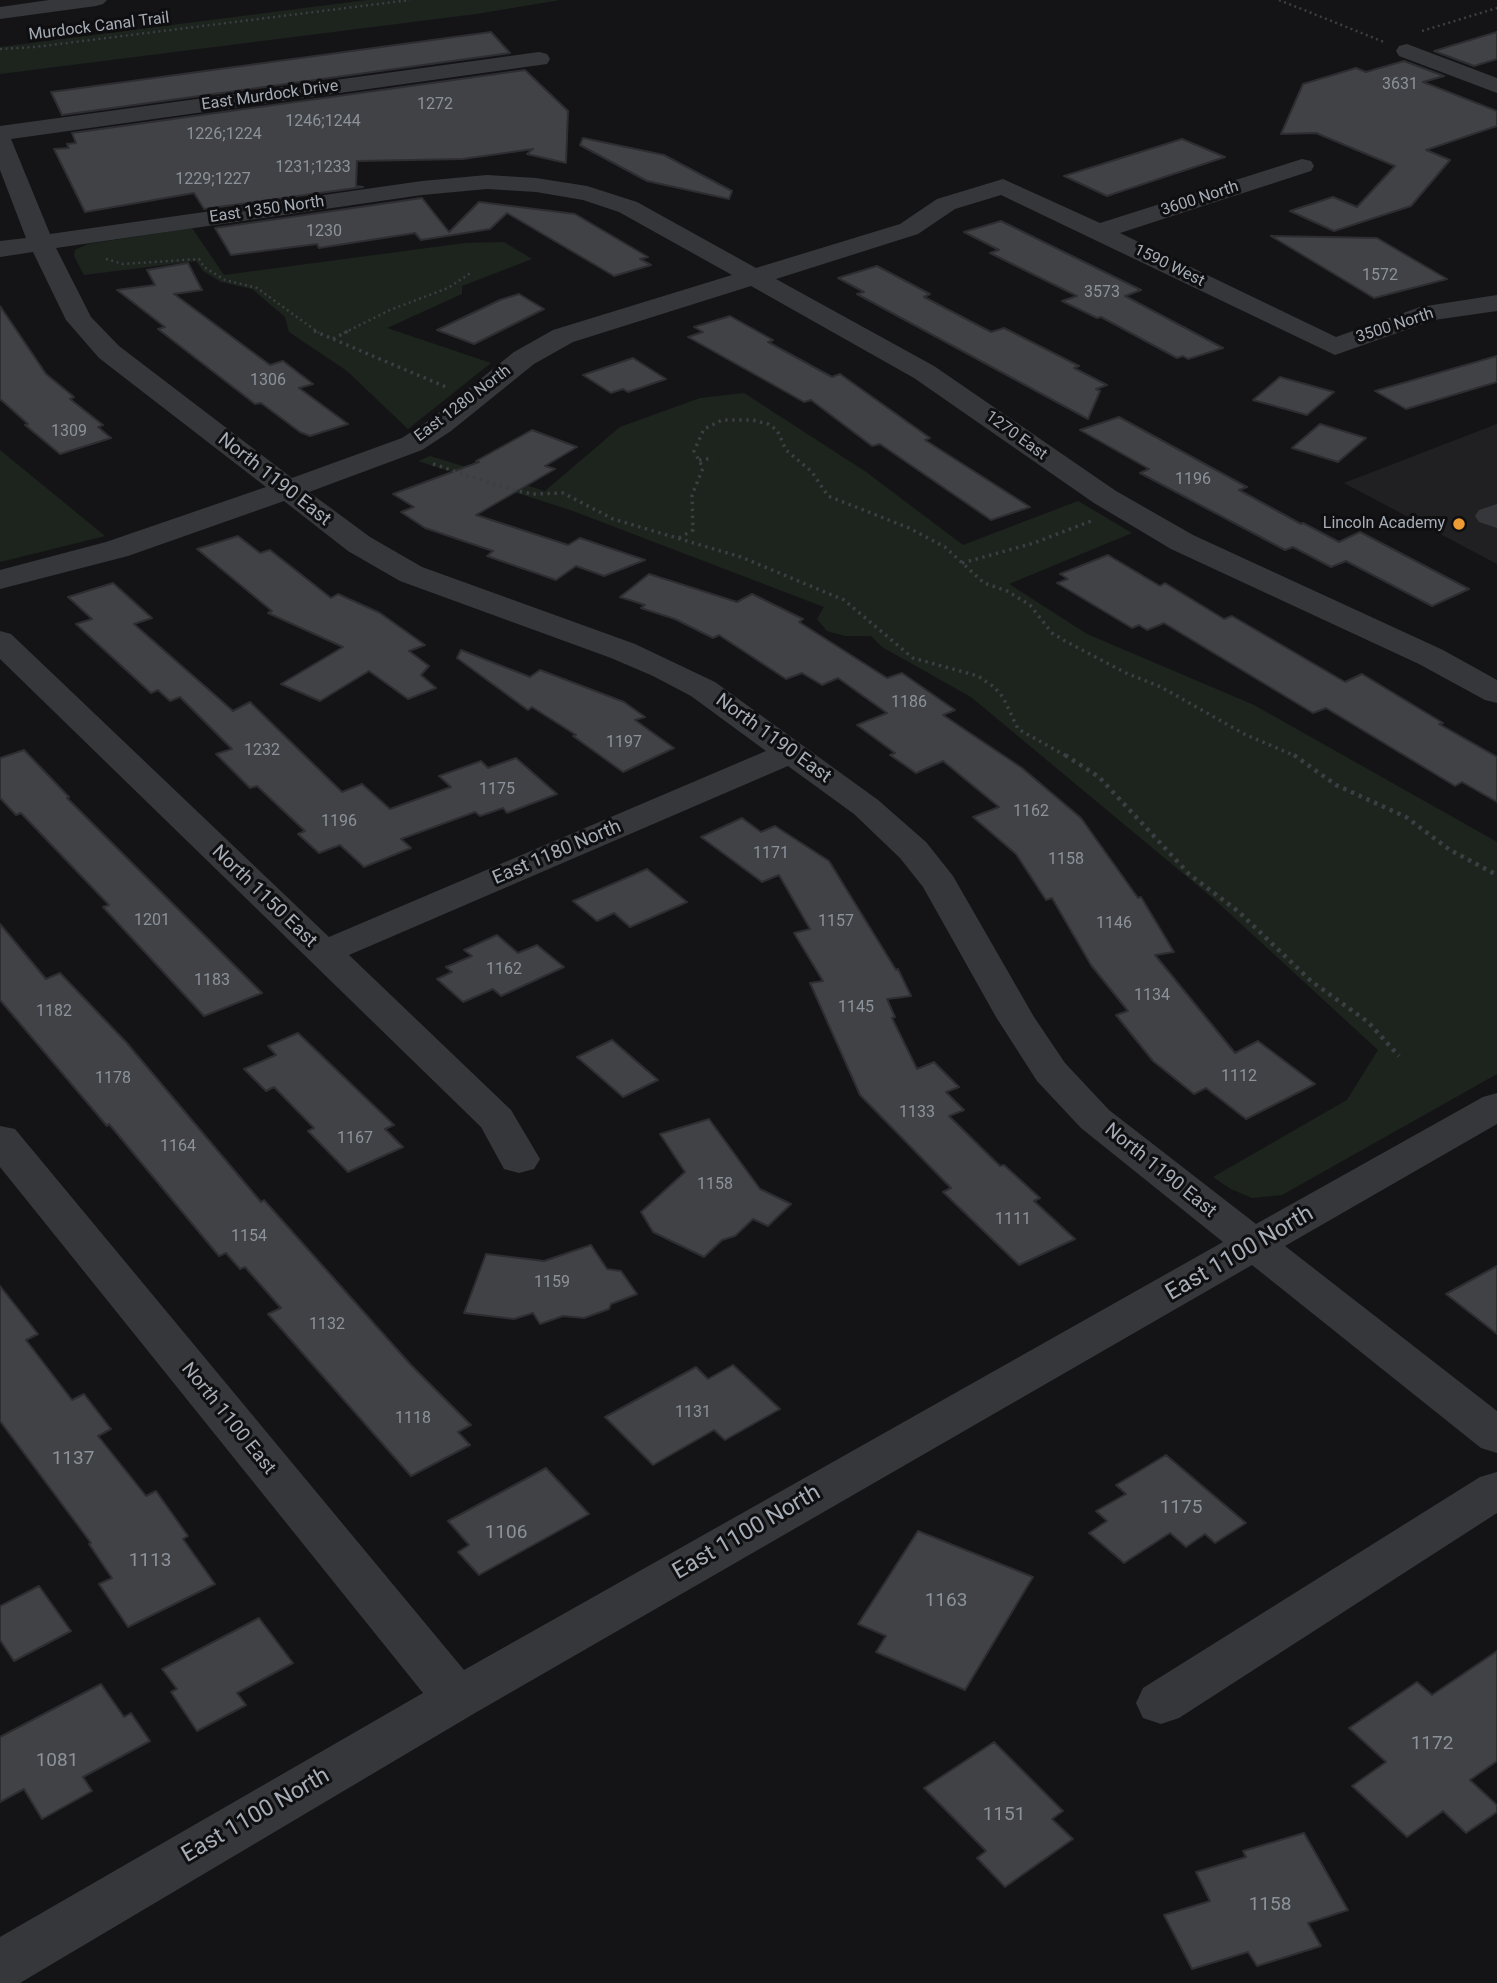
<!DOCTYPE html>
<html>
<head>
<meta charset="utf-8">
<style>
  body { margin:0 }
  canvas { display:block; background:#141416 }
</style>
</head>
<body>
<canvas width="1497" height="1983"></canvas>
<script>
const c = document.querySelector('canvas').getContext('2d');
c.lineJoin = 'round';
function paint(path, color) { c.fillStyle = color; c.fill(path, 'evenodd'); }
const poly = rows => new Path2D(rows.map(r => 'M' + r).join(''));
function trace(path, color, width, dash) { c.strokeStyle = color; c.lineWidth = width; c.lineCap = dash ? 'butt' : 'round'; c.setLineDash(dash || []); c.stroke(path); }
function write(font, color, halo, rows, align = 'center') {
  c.font = font + ' Roboto,sans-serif'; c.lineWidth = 6; c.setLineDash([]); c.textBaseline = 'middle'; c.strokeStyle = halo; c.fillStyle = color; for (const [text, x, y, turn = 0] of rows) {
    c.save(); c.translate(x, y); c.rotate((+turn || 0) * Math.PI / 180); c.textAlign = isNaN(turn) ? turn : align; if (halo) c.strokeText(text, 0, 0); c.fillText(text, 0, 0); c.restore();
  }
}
paint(poly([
  [1497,424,1497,564,1344,483]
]), '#202023');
paint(poly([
  [367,0,560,0,476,14,0,74,0,47],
  [192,228,224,275,465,243,504,242,532,259,462,286,462,294,387,328,491,363,408,429,347,371,289,332,285,317,252,289,221,282,203,271,196,261,84,275,74,256,75,250,88,244],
  [744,393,866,472,963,545,1078,501,1132,533,1009,584,1087,634,1254,705,1497,842,1497,1074,1282,1195,1252,1198,1231,1189,1213,1177,1347,1100,1378,1050,1215,900,971,697,882,647,871,636,845,636,827,631,817,619,824,607,573,511,418,461,430,456,545,491,620,427,700,398],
  [0,450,105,536,0,562]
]), '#1c241d');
const building = poly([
  [491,32,510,53,62,115,51,92,491,32],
  [1497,32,1497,59,1474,66,1434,51,1497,32],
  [1404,61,1444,76,1423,82,1497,111,1497,126,1426,150,1450,160,1411,206,1334,231,1290,211,1333,197,1357,207,1395,166,1316,133,1281,134,1303,84,1356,68,1366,72,1404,61],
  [525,70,568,111,566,163,527,154,533,149,463,159,357,161,356,186,363,187,204,209,194,193,85,212,54,149,69,148,67,144,76,143,72,133,525,70],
  [583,138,664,155,732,191,729,199,647,181,580,145,583,138],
  [1182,139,1225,157,1107,196,1064,176,1182,139],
  [422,198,449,232,479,202,575,214,648,257,640,259,651,265,614,276,507,213,490,229,421,240,415,233,319,248,317,244,231,255,215,228,422,198],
  [1001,221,1141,290,1125,296,1223,348,1188,359,1183,356,1177,358,1101,317,1097,318,1062,301,1077,296,990,253,999,250,964,232,1001,221],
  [1271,236,1377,238,1447,279,1374,298,1271,236],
  [188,263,202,290,174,294,270,365,283,361,313,384,299,388,348,424,310,436,300,432,261,403,255,404,158,329,165,327,117,290,155,285,147,270,188,263],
  [877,266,930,294,924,297,991,332,1004,328,1079,366,1074,368,1107,385,1096,389,1100,391,1088,419,857,294,864,292,838,278,877,266],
  [519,294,544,309,474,344,437,330,500,300,519,294],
  [0,306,46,374,74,397,70,399,103,425,98,427,111,438,60,454,25,425,28,424,0,399,0,306],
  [730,316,773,340,768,342,832,377,840,374,930,438,925,440,1030,507,991,520,880,444,872,446,811,400,804,402,688,337,703,332,694,327,730,316],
  [1497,356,1497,382,1406,409,1375,391,1497,356],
  [633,358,666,379,628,392,623,389,611,393,583,375,633,358],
  [1280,377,1334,392,1307,415,1253,400,1280,377],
  [1119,417,1247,487,1239,490,1301,524,1303,523,1339,542,1360,532,1469,589,1432,606,1346,561,1331,567,1293,547,1285,550,1140,473,1149,469,1080,430,1119,417],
  [1320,424,1366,438,1338,462,1292,448,1320,424],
  [532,430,577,447,545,466,555,469,476,515,568,545,580,538,645,560,604,576,576,566,556,580,487,556,493,551,425,528,401,512,414,507,393,494,479,462,476,461,532,430],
  [238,536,260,553,270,550,331,598,338,594,380,613,425,645,409,651,429,666,421,675,436,688,408,699,369,671,320,701,281,684,343,647,268,613,272,611,197,549,238,536],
  [1108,555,1160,586,1165,583,1224,619,1232,616,1345,682,1362,674,1443,723,1439,724,1497,757,1497,802,1462,782,1455,786,1326,708,1313,713,1164,623,1147,630,1139,625,1132,628,1057,583,1068,579,1060,574,1108,555],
  [649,574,737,602,752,594,803,619,799,622,887,678,902,673,955,710,943,715,1022,768,1081,818,1138,898,1141,897,1174,952,1155,955,1235,1053,1258,1041,1315,1084,1246,1119,1206,1088,1194,1094,1153,1061,1116,1015,1128,1011,1091,965,1052,898,1046,900,1016,854,973,817,999,807,943,761,916,773,890,755,895,753,857,725,887,713,838,678,822,685,802,673,786,679,719,635,713,638,675,619,641,608,645,605,620,597,649,574],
  [113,583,152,618,134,624,233,711,250,702,342,792,362,784,390,809,451,787,439,776,481,761,488,768,516,758,557,794,507,813,503,808,480,816,475,812,401,839,411,848,364,867,340,845,319,853,298,834,305,831,257,786,250,788,216,754,232,749,180,697,170,701,158,690,151,693,76,624,92,619,68,597,113,583],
  [461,650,530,677,540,670,624,702,645,717,635,720,674,748,623,772,573,736,576,735,532,707,528,710,457,658,461,650],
  [24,750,69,797,67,798,262,993,204,1016,103,907,109,905,21,813,16,815,0,798,0,758,24,750],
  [742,818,761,832,775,826,829,861,896,970,898,969,911,996,887,999,895,1017,892,1018,917,1069,934,1062,959,1087,946,1092,964,1110,949,1116,1000,1166,1004,1165,1040,1198,1034,1201,1075,1239,1019,1265,943,1192,951,1188,860,1095,810,983,823,981,794,933,810,929,779,875,762,882,701,837,742,818],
  [647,869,687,902,630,927,614,913,597,921,573,901,647,869],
  [0,924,46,979,60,973,126,1042,261,1202,264,1200,411,1365,471,1425,458,1432,470,1445,411,1476,268,1314,281,1308,245,1267,240,1269,226,1253,219,1256,109,1124,107,1126,0,1000,0,924],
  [497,935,518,953,537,945,564,967,501,996,493,989,463,1002,437,979,452,972,446,967,472,956,464,950,497,935],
  [298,1033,394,1125,385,1129,403,1147,348,1172,308,1131,314,1128,274,1087,266,1091,244,1069,276,1055,268,1046,298,1033],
  [612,1040,658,1080,623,1097,577,1057,612,1040],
  [709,1119,760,1189,791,1204,768,1226,753,1219,735,1236,722,1240,704,1257,653,1232,641,1212,685,1172,660,1134,709,1119],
  [591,1245,607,1269,621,1271,637,1294,611,1304,609,1309,584,1318,563,1316,540,1324,533,1313,514,1319,464,1313,486,1254,544,1261,591,1245],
  [1497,1266,1497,1334,1446,1294,1497,1266],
  [0,1286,38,1334,26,1340,72,1400,84,1394,111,1429,98,1436,146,1496,156,1491,188,1536,183,1539,215,1584,128,1627,99,1584,112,1578,89,1544,91,1543,0,1421,0,1286],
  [733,1365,780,1409,725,1440,714,1430,653,1465,605,1417,696,1367,708,1379,733,1365],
  [1166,1455,1246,1523,1215,1543,1205,1534,1186,1547,1170,1533,1124,1563,1089,1533,1107,1521,1096,1511,1126,1494,1116,1485,1166,1455],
  [546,1468,589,1514,479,1575,458,1552,469,1545,448,1521,546,1468],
  [918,1531,1033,1577,965,1690,876,1652,886,1636,858,1624,918,1531],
  [39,1586,71,1631,14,1661,0,1640,0,1606,39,1586],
  [259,1618,293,1663,237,1693,246,1705,197,1731,171,1692,177,1689,162,1669,259,1618],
  [1497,1651,1497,1761,1470,1780,1497,1805,1497,1812,1466,1833,1443,1811,1407,1837,1352,1786,1386,1762,1349,1728,1417,1682,1432,1695,1497,1651],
  [101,1684,124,1717,131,1713,150,1741,83,1777,92,1791,42,1819,24,1789,0,1802,0,1737,101,1684],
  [994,1742,1063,1811,1052,1819,1073,1839,1005,1887,977,1858,986,1851,924,1788,994,1742],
  [1304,1833,1348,1910,1308,1923,1321,1946,1257,1966,1248,1952,1192,1969,1164,1915,1210,1901,1196,1872,1246,1857,1243,1851,1304,1833]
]);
paint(building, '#404246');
trace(building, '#2e2e32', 2);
trace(poly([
  [1279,0,1384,42],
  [1422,31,1497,8],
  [0,49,35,47,410,0],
  [106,259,123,264,199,259,204,267,225,280,257,288,319,333],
  [344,333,390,310,448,288,472,272]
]), '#3b3e42', 2.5, [2, 3.5]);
trace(poly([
  [314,331,446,387],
  [333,339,348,331],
  [699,460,713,458],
  [433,464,512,490,533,494,563,493,613,519,741,557,844,600,913,658,978,676,994,687,1003,697,1018,729,1068,757],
  [679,538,693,530,692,495,703,468,694,451,704,429,722,420,753,420,768,424,777,430,786,450,812,472,828,496,909,528,945,547,984,583,1007,591,1030,605,1052,633,1065,641,1126,673,1161,687,1246,735,1298,757],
  [962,563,1034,543,1091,521]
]), '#3b3e42', 3.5, [2.5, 4.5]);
trace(poly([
  [1065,755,1099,777,1189,874,1239,912,1311,981,1368,1022,1399,1056],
  [1294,755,1336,785,1406,817,1450,850,1497,875]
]), '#3b3e42', 4.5, [3.5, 5]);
paint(poly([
  [49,0,107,0,103,4,96,6,0,19,0,7,49,0],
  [1407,44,1497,78,1497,93,1399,56,1396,51,1399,46,1407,44],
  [539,52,547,54,550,59,547,64,11,139,50,234,422,181,487,175,536,178,587,186,637,202,756,268,900,224,937,199,1003,179,1100,223,1302,159,1311,161,1314,166,1311,171,1120,233,1336,337,1420,307,1497,295,1497,311,1434,320,1335,355,1001,195,955,209,918,234,776,279,934,366,1116,491,1193,535,1443,650,1497,680,1497,703,1485,700,1419,664,1171,549,1094,503,914,378,751,286,573,342,534,364,451,431,422,450,309,492,370,537,422,567,635,644,715,682,878,800,926,842,953,876,1034,1017,1065,1063,1109,1110,1256,1224,1483,1097,1497,1093,1497,1124,1285,1246,1497,1411,1497,1453,1481,1448,1252,1265,475,1713,20,1983,0,1983,0,1937,423,1693,0,1167,0,1126,15,1129,464,1670,1223,1242,1081,1128,1037,1081,996,1017,923,887,900,858,854,814,788,766,349,955,511,1110,540,1159,534,1169,519,1173,504,1169,481,1127,0,659,0,631,11,634,329,937,766,751,691,696,653,676,611,658,400,581,348,551,284,501,128,556,0,589,0,570,106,542,266,487,99,358,66,320,33,252,0,257,0,241,26,238,0,170,0,126,539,52],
  [487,189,536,192,583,200,619,212,732,275,553,330,514,352,431,419,402,438,292,478,119,346,91,317,56,248,422,195,487,189],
  [1497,504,1497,528,1479,522,1475,516,1479,510,1497,504],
  [1497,1472,1497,1513,1179,1718,1161,1724,1143,1718,1136,1703,1143,1688,1480,1477,1497,1472]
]), '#35373b');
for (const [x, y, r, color] of [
  [1459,524,7,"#ed9b34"]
]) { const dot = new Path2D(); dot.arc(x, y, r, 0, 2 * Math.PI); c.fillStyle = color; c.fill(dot); trace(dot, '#0f0f11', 2.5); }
write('16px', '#a6adb6', '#0f0f11', [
  ["Murdock Canal Trail",99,27,-7],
  ["East Murdock Drive",270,96,-8],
  ["3600 North",1200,199,-18],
  ["East 1350 North",267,210,-8],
  ["1590 West",1169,266,26],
  ["3500 North",1395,326,-18],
  ["East 1280 North",463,404,-37],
  ["1270 East",1016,436,36]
]);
write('16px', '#8c929a', null, [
  ["3631",1400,85],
  ["1272",435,105],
  ["1246;1244",323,122],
  ["1226;1224",224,135],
  ["1231;1233",313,168],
  ["1229;1227",213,180],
  ["1230",324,232],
  ["1572",1380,276],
  ["3573",1102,293],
  ["1306",268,381],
  ["1309",69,432],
  ["1196",1193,480],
  ["1186",909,703],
  ["1197",624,743],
  ["1232",262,751],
  ["1175",497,790],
  ["1162",1031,812],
  ["1196",339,822],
  ["1171",771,854],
  ["1158",1066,860],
  ["1201",152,921],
  ["1157",836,922],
  ["1146",1114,924],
  ["1162",504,970],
  ["1183",212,981],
  ["1134",1152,996],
  ["1145",856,1008],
  ["1182",54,1012],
  ["1112",1239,1077],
  ["1178",113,1079],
  ["1133",917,1113],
  ["1167",355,1139],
  ["1164",178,1147],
  ["1158",715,1185],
  ["1111",1013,1220],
  ["1154",249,1237],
  ["1159",552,1283],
  ["1132",327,1325],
  ["1131",693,1413],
  ["1118",413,1419]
]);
write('16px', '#a6adb6', '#0f0f11', [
  ["Lincoln Academy",1445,524]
], 'right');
write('19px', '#a6adb6', '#0f0f11', [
  ["North 1190 East",274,480,38],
  ["North 1190 East",773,739,36],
  ["East 1180 North",557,853,-23],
  ["North 1150 East",264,897,44],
  ["North 1190 East",1160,1171,39],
  ["North 1100 East",228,1419,51]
]);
write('19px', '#8c929a', null, [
  ["1137",73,1459],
  ["1175",1181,1508],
  ["1106",506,1533],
  ["1113",150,1561],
  ["1163",946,1601],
  ["1172",1432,1744],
  ["1081",57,1761],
  ["1151",1004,1815],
  ["1158",1270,1905]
]);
write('23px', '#a6adb6', '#0f0f11', [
  ["East 1100 North",1240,1254,-30],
  ["East 1100 North",747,1533,-30],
  ["East 1100 North",256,1816,-30]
]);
</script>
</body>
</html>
